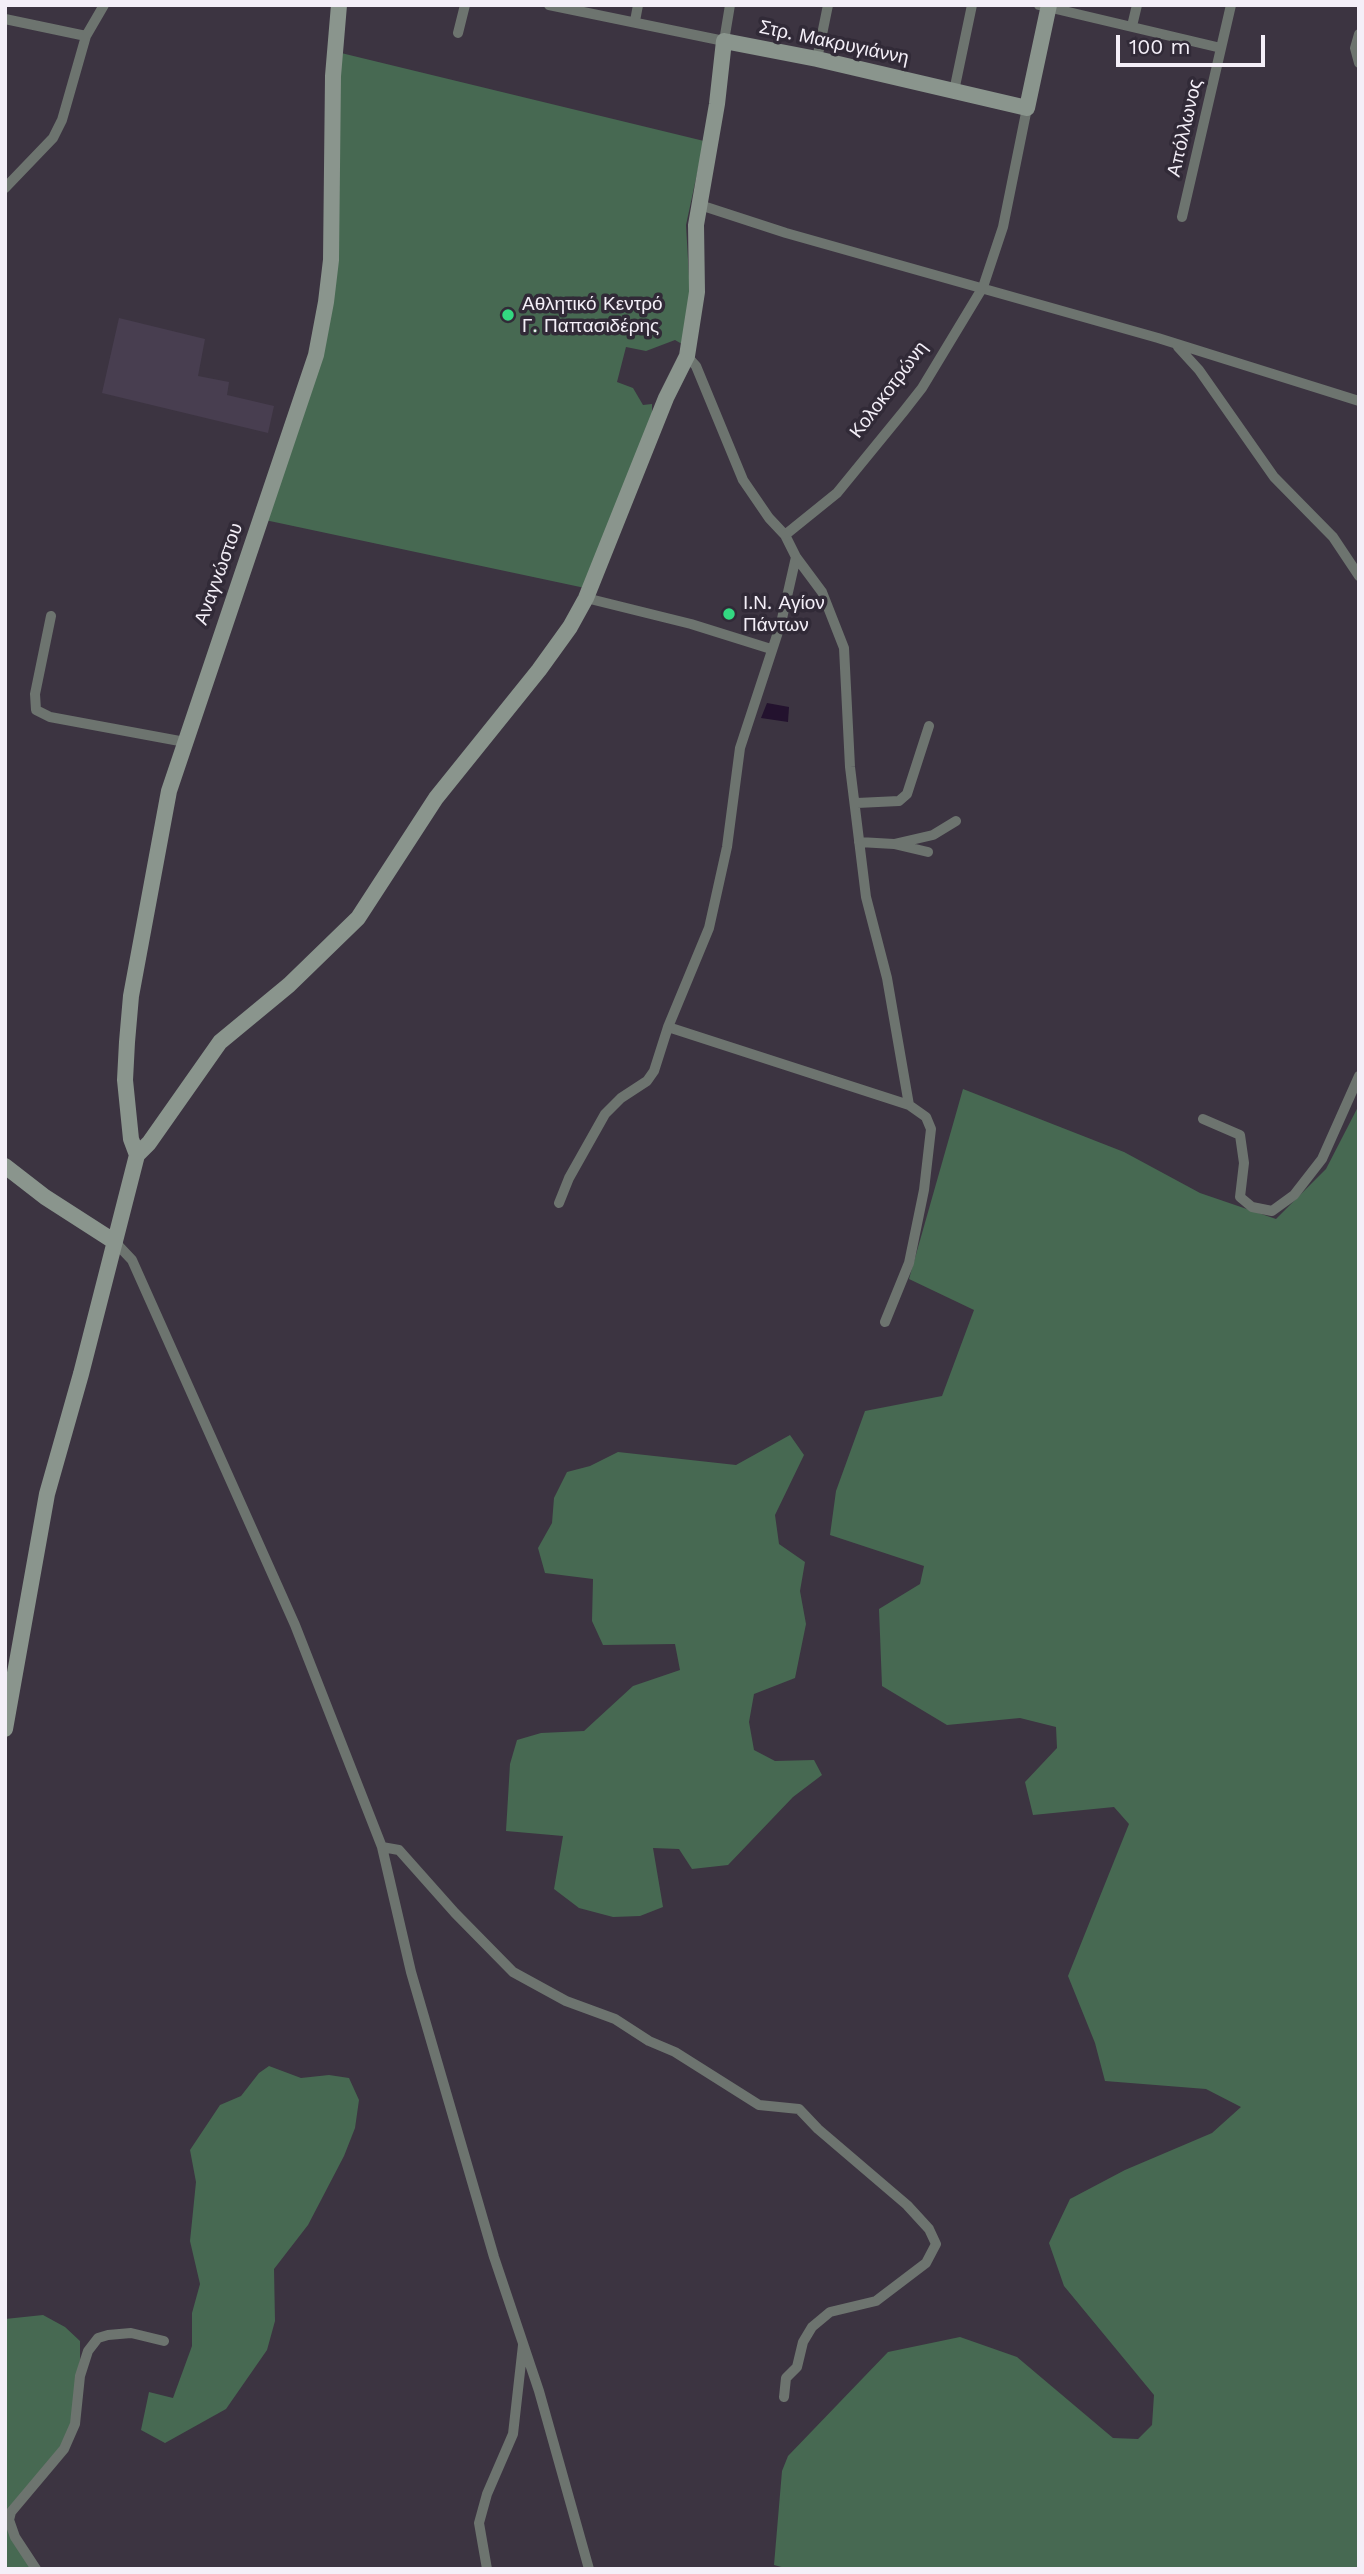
<!DOCTYPE html>
<html>
<head>
<meta charset="utf-8">
<style>
  body { margin:0 }
  #map { position:relative; width:1364px; height:2574px; overflow:hidden; background:#3c3441; font-family:"Work Sans",sans-serif }
  canvas { display:block }
  .frame { position:absolute; inset:0; border:7px solid #f4eff8; pointer-events:none }
  .scale { position:absolute; left:1116px; top:35px; width:149px; height:32px; box-sizing:border-box; border:4px solid #f4eff8; border-top:0; padding-left:9px; font-size:21px; line-height:24px; white-space:nowrap; color:#f4eff8; -webkit-text-stroke:5px #312a37; paint-order:stroke }
</style>
</head>
<body>
<div id="map">
<canvas width="1364" height="2574"></canvas>
<div class="frame"></div>
<div class="scale">100 m</div>
</div>
<script>
const c = document.querySelector('canvas').getContext('2d');
c.lineJoin = 'round';
function paint(path, color) { c.fillStyle = color; c.fill(path, 'evenodd'); }
const poly = rows => new Path2D(rows.map(r => 'M' + r).join(''));
function trace(path, color, width, dash) { c.strokeStyle = color; c.lineWidth = width; c.lineCap = dash ? 'butt' : 'round'; c.setLineDash(dash || []); c.stroke(path); }
function write(font, color, halo, rows, align = 'center') {
  c.font = font + ' "Work Sans",sans-serif'; c.lineWidth = 7; c.setLineDash([]); c.textBaseline = 'middle'; c.strokeStyle = halo; c.fillStyle = color; for (const [text, x, y, turn = 0] of rows) {
    c.save(); c.translate(x, y); c.rotate((+turn || 0) * Math.PI / 180); c.textAlign = isNaN(turn) ? turn : align; if (halo) c.strokeText(text, 0, 0); c.fillText(text, 0, 0); c.restore();
  }
}
paint(poly([
  [119,318,205,339,198,376,229,382,227,395,274,406,268,433,102,393]
]), '#483e50');
paint(poly([
  [337,52,704,141,686,225,690,294,682,344,675,340,646,351,626,347,617,382,633,388,643,405,652,404,652,416,585,588,265,520,317,360],
  [963,1089,1124,1152,1200,1193,1276,1219,1326,1169,1359,1105,1359,2569,789,2569,774,2565,782,2471,788,2456,888,2352,960,2337,1017,2357,1113,2438,1138,2439,1152,2425,1154,2395,1064,2286,1049,2243,1070,2199,1125,2170,1212,2133,1241,2107,1206,2089,1105,2081,1095,2043,1068,1976,1129,1824,1114,1807,1033,1815,1025,1782,1057,1748,1056,1727,1020,1718,947,1725,882,1686,879,1609,920,1584,924,1566,830,1535,836,1491,865,1411,942,1396,974,1310,909,1279],
  [790,1435,804,1455,775,1515,779,1544,805,1562,800,1591,806,1624,795,1678,754,1694,749,1722,754,1750,775,1761,814,1760,822,1775,793,1797,728,1865,692,1869,679,1849,653,1848,663,1907,640,1916,613,1917,579,1908,554,1889,563,1836,506,1831,510,1764,517,1740,541,1733,584,1731,633,1686,680,1670,675,1644,603,1645,592,1621,593,1579,545,1573,538,1548,552,1523,554,1498,567,1472,590,1466,618,1452,736,1465],
  [269,2066,301,2078,329,2075,349,2078,359,2100,355,2128,344,2156,308,2225,274,2269,275,2321,267,2350,226,2409,165,2443,141,2430,149,2392,173,2398,192,2346,192,2313,200,2284,190,2241,196,2182,190,2150,220,2105,241,2096,259,2073],
  [43,2315,65,2327,80,2341,80,2360,70,2431,48,2466,10,2508,30,2569,5,2569,5,2319]
]), '#476952');
paint(poly([
  [767,703,789,707,788,722,761,718]
]), '#23122e');
trace(poly([
  [549,5,724,41,730,5],
  [1039,5,1221,48],
  [5,19,86,36],
  [635,21,638,5],
  [1132,26,1137,5],
  [458,33,465,5],
  [1359,34,1355,48,1359,63],
  [817,59,828,5],
  [954,91,972,5],
  [5,188,53,138,62,120,86,36,104,5],
  [700,205,786,233,1158,338,1359,401],
  [1182,217,1231,5],
  [1178,347,1199,370,1274,477,1333,537,1359,576],
  [687,356,696,366,743,480,769,518,785,535,837,493,904,411,922,388,983,287,1003,227,1027,108],
  [785,535,796,557,822,592,844,648,850,767,866,897,887,978,909,1105,926,1117,931,1129,924,1190,909,1263,885,1322],
  [796,557,781,623,740,748,727,847,709,928,668,1027,909,1105],
  [586,598,691,624,771,649],
  [51,616,35,694,36,710,50,717,185,742],
  [857,803,899,801,907,794,929,726],
  [859,842,894,844,928,852],
  [894,844,933,835,956,821],
  [1203,1119,1240,1135,1244,1163,1240,1197,1252,1207,1272,1211,1294,1195,1322,1159,1359,1076],
  [559,1203,569,1178,605,1114,621,1098,647,1081,654,1071,668,1027],
  [115,1242,132,1260,295,1625,382,1847,411,1972,494,2257,539,2391,589,2569],
  [382,1847,399,1850,455,1913,513,1972,566,2001,615,2019,649,2041,675,2052,759,2105,799,2109,818,2129,907,2205,929,2229,936,2244,926,2263,876,2301,830,2312,812,2327,803,2342,797,2367,786,2378,784,2397],
  [36,2569,15,2537,9,2520,11,2512,64,2449,75,2424,80,2376,88,2351,98,2338,108,2335,131,2333,164,2341],
  [487,2569,479,2523,487,2494,513,2434,523,2345]
]), '#6d746f', 10);
trace(poly([
  [137,1155,131,1139,125,1080,127,1042,131,996,169,791,316,355,326,302,331,260,333,76,339,5],
  [5,1166,45,1197,115,1242],
  [5,1729,47,1494,81,1374,137,1155,149,1143,220,1042,289,985,358,918,436,798,539,670,570,627,586,598,666,398,687,356,697,292,696,225,717,104,724,41,817,59,1027,108,1049,5]
]), '#8a958d', 16);
for (const [x, y, r, color] of [
  [508,315,7,"#33d881"],
  [729,614,7,"#33d881"]
]) { const dot = new Path2D(); dot.arc(x, y, r, 0, 2 * Math.PI); c.fillStyle = color; c.fill(dot); trace(dot, '#312a37', 2.5); }
write('19px', '#f4eff8', '#312a37', [
  ["Στρ. Μακρυγιάννη",834,43,12],
  ["Απόλλωνος",1185,128,-77],
  ["Κολοκοτρώνη",889,390,-53],
  ["Αναγνώστου",219,574,-70]
]);
write('19px', '#f4eff8', '#312a37', [
  ["Αθλητικό Κεντρό",522,304],
  ["Γ. Παπασιδέρης",522,326],
  ["Ι.Ν. Αγίον",743,603],
  ["Πάντων",743,625]
], 'left');
</script>
</body>
</html>
